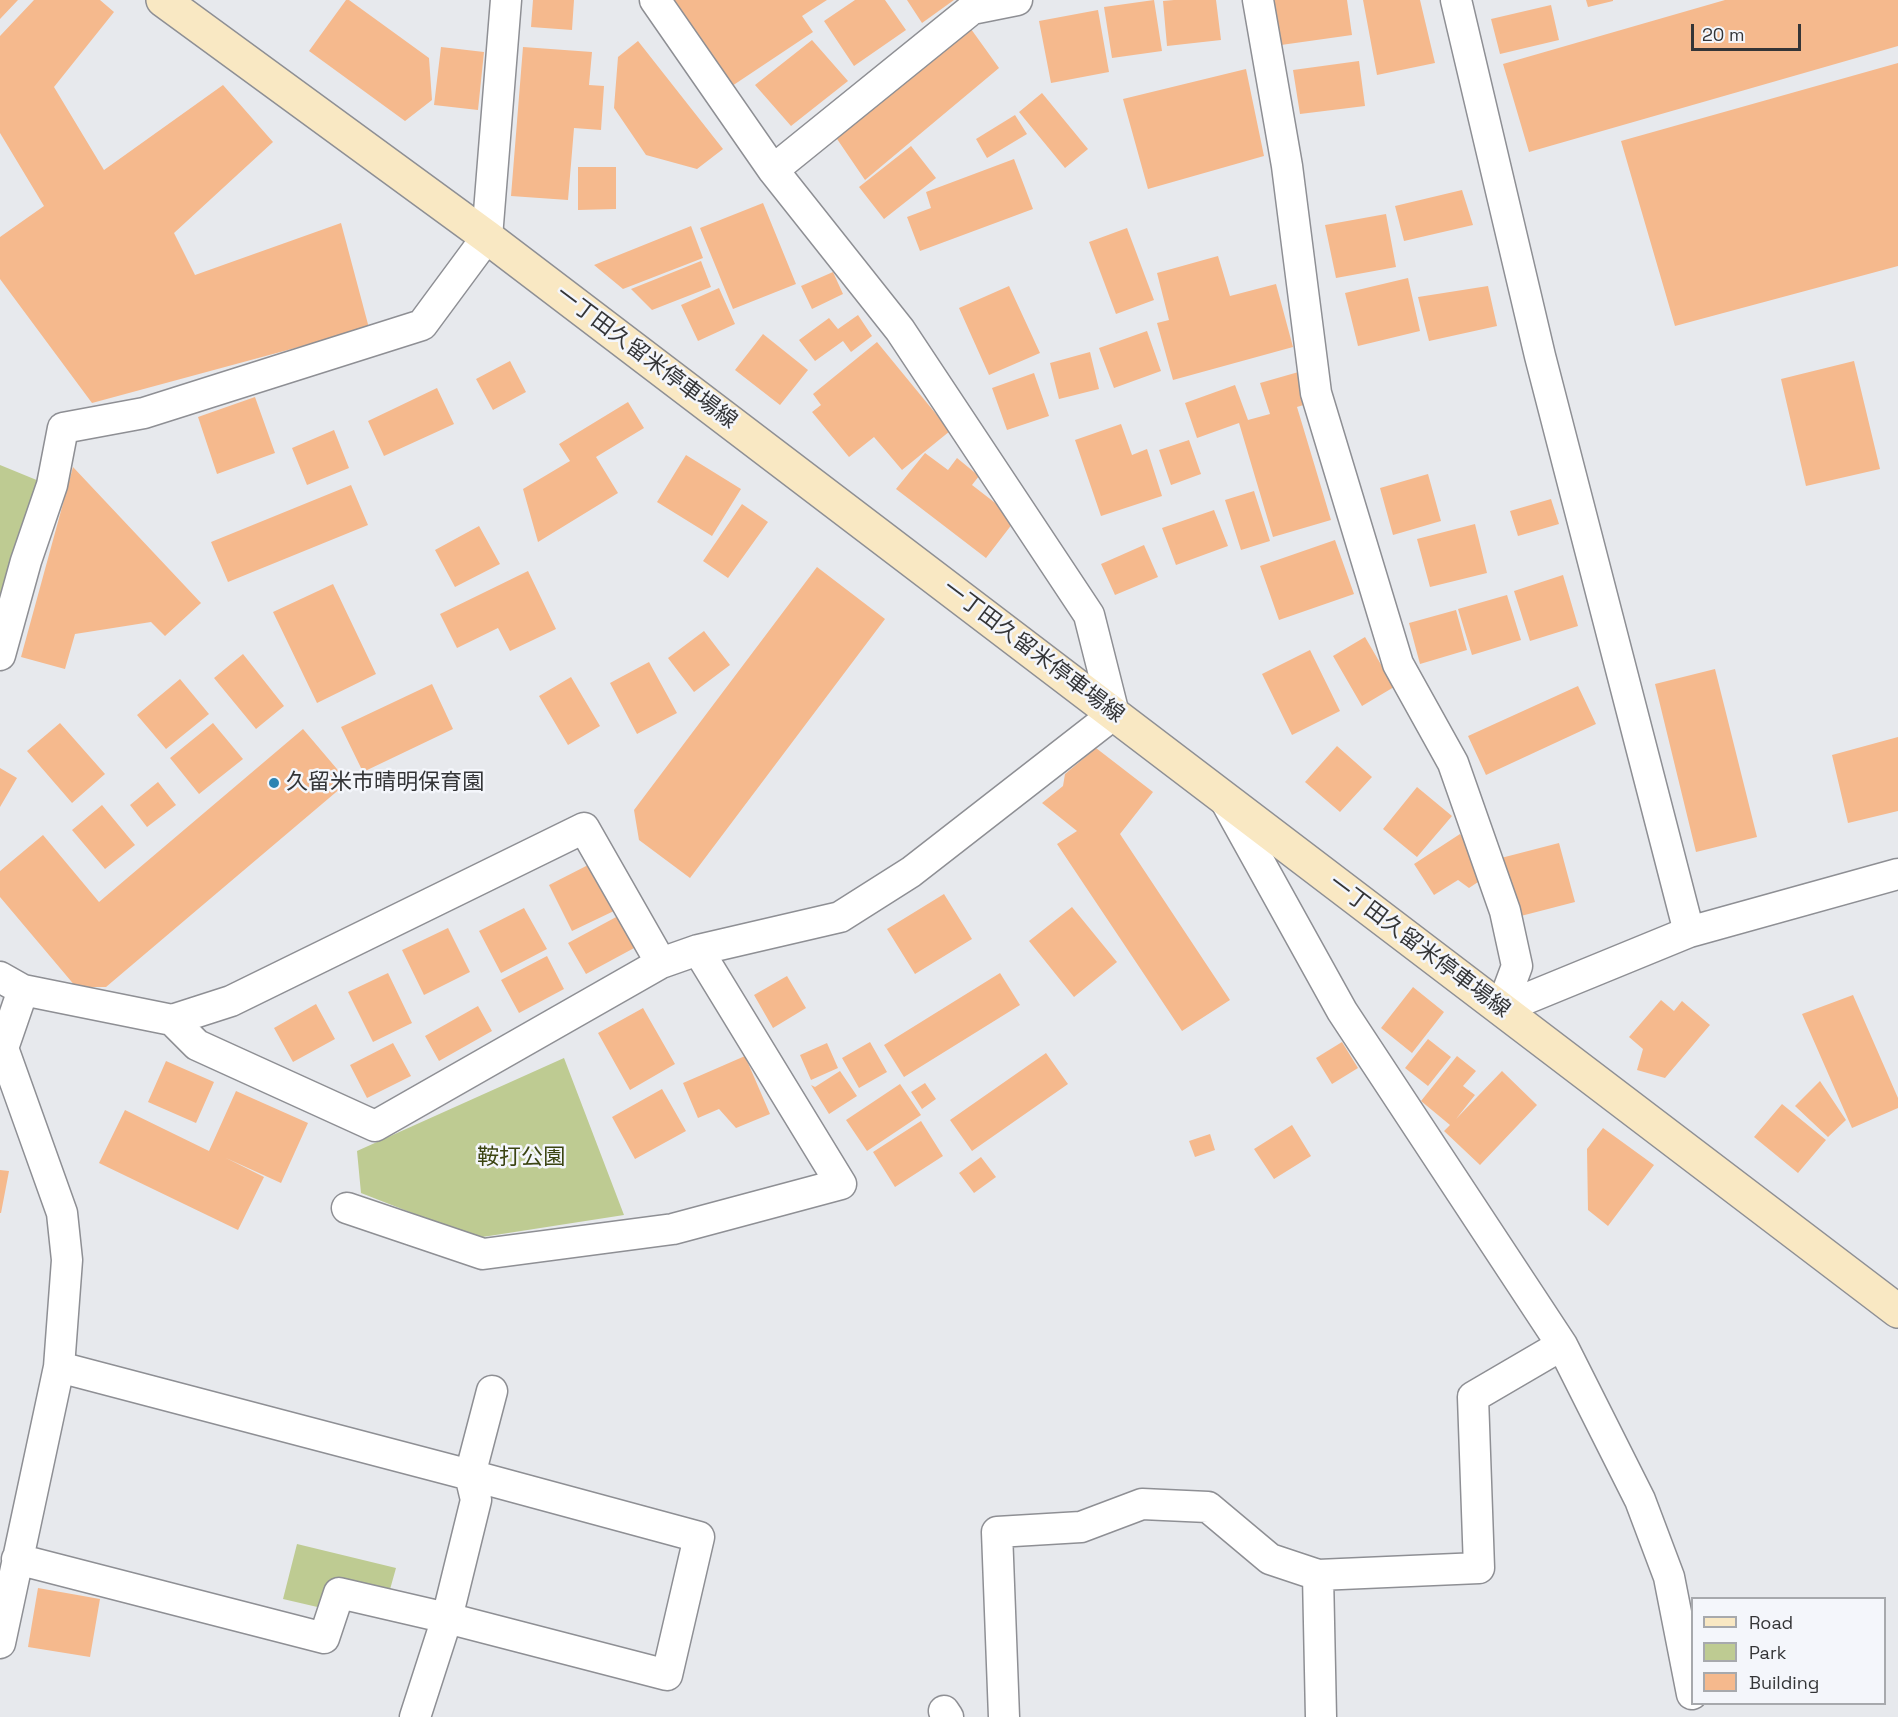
<!DOCTYPE html>
<html>
<head>
<meta charset="utf-8">
<style>
  body { margin:0 }
  #map { position:relative; width:1898px; height:1717px; overflow:hidden; background:#e7e9ed; font-family:"Space Grotesk",sans-serif }
  canvas { display:block }
  .legend { position:absolute; left:1691px; top:1597px; width:195px; height:108px; box-sizing:border-box; background:#f4f6fb; border:2px solid #a7a9ad; margin:0; padding:8px 10px; list-style:none; font-size:18px; color:#343537 }
  .legend li { display:flex; align-items:center; gap:12px; height:30px }
  .legend b { width:30px; border:2px solid #a7a9ad }
  .scale { position:absolute; left:1691px; top:24px; width:110px; height:27px; box-sizing:border-box; border:3px solid #343537; border-top:0; padding-left:8px; font-size:18px; line-height:21px; white-space:nowrap; color:#343537; -webkit-text-stroke:4px #f4f6fb; paint-order:stroke }
</style>
</head>
<body>
<div id="map">
<canvas width="1898" height="1717"></canvas>
<ul class="legend">
<li><b style="height:8px;background:#f9e8c3"></b>Road</li>
<li><b style="height:16px;background:#becb92"></b>Park</li>
<li><b style="height:16px;background:#f5b98d"></b>Building</li>
</ul>
<div class="scale">20 m</div>
</div>
<script>
const c = document.querySelector('canvas').getContext('2d');
c.lineJoin = 'round';
function paint(path, color) { c.fillStyle = color; c.fill(path, 'evenodd'); }
const poly = rows => new Path2D(rows.map(r => 'M' + r).join(''));
function trace(path, color, width, dash) { c.strokeStyle = color; c.lineWidth = width; c.lineCap = dash ? 'butt' : 'round'; c.setLineDash(dash || []); c.stroke(path); }
function write(font, color, halo, rows, align = 'center') {
  c.font = font + ' "Space Grotesk","Noto Sans JP",sans-serif'; c.lineWidth = 5; c.setLineDash([]); c.textBaseline = 'middle'; c.strokeStyle = halo; c.fillStyle = color; for (const [text, x, y, turn = 0] of rows) {
    c.save(); c.translate(x, y); c.rotate((+turn || 0) * Math.PI / 180); c.textAlign = isNaN(turn) ? turn : align; if (halo) c.strokeText(text, 0, 0); c.fillText(text, 0, 0); c.restore();
  }
}
paint(poly([
  [0,465,39,481,0,623],
  [564,1058,624,1215,476,1238,361,1193,357,1151],
  [297,1544,396,1568,389,1593,333,1579,326,1609,283,1599]
]), '#becb92');
paint(poly([
  [0,0,18,0,0,19],
  [34,0,100,0,114,12,54,87,104,170,223,85,273,142,174,233,195,275,341,223,369,328,92,403,0,279,0,237,44,206,0,133,0,36],
  [346,0,349,0,429,58,432,100,405,121,309,51],
  [533,0,574,0,572,30,531,27],
  [665,0,827,0,802,16,813,32,723,92],
  [855,0,885,0,906,30,854,66,824,21],
  [907,0,954,0,922,23],
  [1154,0,1162,51,1112,58,1104,7],
  [1174,0,1216,0,1221,40,1167,46,1163,1],
  [1274,0,1347,0,1352,35,1281,45],
  [1363,0,1420,0,1435,63,1377,75],
  [1586,0,1613,0,1613,1,1588,7],
  [1725,0,1898,0,1898,46,1529,152,1503,64],
  [1551,5,1559,40,1500,54,1491,19],
  [1098,10,1109,72,1051,83,1039,21],
  [971,29,999,68,865,180,835,136],
  [812,40,848,81,791,126,755,85],
  [638,41,723,149,697,169,646,155,614,108,618,57],
  [441,47,484,52,478,110,434,105],
  [523,47,592,52,589,85,604,86,601,130,574,128,568,200,511,196],
  [1359,61,1365,106,1300,114,1293,70],
  [1898,63,1898,266,1675,326,1621,141],
  [1246,69,1264,156,1148,189,1123,99],
  [1042,93,1088,149,1065,168,1019,112],
  [1015,115,1027,134,987,158,976,139],
  [911,146,936,178,884,219,859,187],
  [1014,159,1033,209,920,251,907,217,931,208,926,192],
  [578,167,616,167,616,209,578,210],
  [1462,190,1473,225,1404,241,1395,206],
  [763,203,796,284,733,309,700,228],
  [1386,214,1396,267,1336,278,1325,225],
  [691,226,703,258,623,289,594,265],
  [1127,228,1154,300,1116,314,1089,242],
  [1218,256,1230,296,1276,284,1293,347,1173,380,1157,323,1169,320,1157,273],
  [701,261,711,287,652,310,631,289],
  [833,272,843,294,812,309,801,286],
  [1408,278,1420,331,1358,346,1345,293],
  [1009,286,1040,353,989,375,959,308],
  [1488,286,1497,326,1429,341,1418,297],
  [719,288,735,324,698,341,681,305],
  [858,315,872,336,851,352,843,341,815,361,799,340,829,318,838,329],
  [1147,331,1161,371,1114,388,1099,348],
  [763,334,808,370,780,405,735,370],
  [877,342,950,431,902,470,874,437,849,457,812,412,821,405,813,394],
  [1090,352,1099,389,1059,399,1050,363],
  [510,361,526,392,493,410,476,379],
  [1854,361,1880,469,1806,486,1781,379],
  [1302,371,1310,403,1297,407,1331,520,1273,537,1239,423,1197,438,1185,403,1235,385,1248,420,1270,414,1260,383],
  [1034,373,1049,416,1007,430,992,388],
  [437,388,454,424,384,456,368,421],
  [255,397,275,453,217,474,198,417],
  [628,402,644,428,596,457,618,493,538,542,523,489,570,461,559,444],
  [1121,424,1132,455,1147,449,1162,496,1101,516,1075,440],
  [334,430,349,468,307,485,292,448],
  [1189,440,1201,474,1171,485,1159,450],
  [925,453,948,470,957,458,979,476,972,485,1016,519,986,558,896,489],
  [686,455,741,489,712,536,657,502],
  [73,467,201,603,165,636,151,622,75,634,65,669,21,657],
  [1428,474,1441,521,1393,535,1380,488],
  [351,485,368,525,228,582,211,542],
  [1254,491,1270,541,1241,550,1225,500],
  [1551,499,1559,524,1518,536,1510,511],
  [742,504,768,522,728,578,703,561],
  [1214,510,1228,546,1176,565,1162,528],
  [1475,524,1487,573,1430,587,1417,539],
  [479,526,500,564,455,587,435,550],
  [1335,540,1354,594,1279,620,1260,566],
  [1144,545,1158,577,1115,595,1101,564],
  [817,567,885,619,690,878,639,840,634,810],
  [528,571,556,629,510,651,498,628,457,648,440,614],
  [1563,575,1578,626,1530,641,1514,591],
  [333,584,376,674,317,703,273,612],
  [1507,595,1521,640,1472,655,1458,609],
  [1456,610,1467,650,1420,664,1409,623],
  [704,631,730,665,694,692,668,658],
  [1365,637,1394,687,1362,706,1333,656],
  [1310,650,1340,711,1292,735,1262,674],
  [243,654,284,706,256,729,214,678],
  [649,662,677,713,637,734,610,683],
  [1715,669,1757,837,1696,852,1655,684],
  [571,677,600,726,568,745,539,696],
  [180,679,209,714,166,749,137,715],
  [432,684,453,729,363,772,341,727],
  [1578,686,1596,724,1486,775,1468,736],
  [60,723,105,774,72,803,27,751],
  [213,723,243,759,199,794,170,758],
  [303,729,348,782,106,987,76,987,0,897,0,871,43,835,99,902],
  [1898,737,1898,811,1848,823,1832,755],
  [1337,746,1372,777,1340,812,1305,782],
  [1096,748,1153,792,1120,834,1230,1000,1182,1031,1057,844,1077,831,1042,803,1063,786,1065,774],
  [0,768,17,778,0,807],
  [158,782,176,805,147,827,130,805],
  [1417,787,1452,816,1417,857,1383,829],
  [102,805,135,845,105,869,72,830],
  [1460,834,1487,876,1469,888,1458,880,1434,895,1414,864],
  [1559,843,1575,902,1517,917,1501,858],
  [592,863,616,910,572,931,549,885],
  [944,894,972,939,915,974,887,929],
  [1072,907,1117,962,1074,997,1029,941],
  [524,908,547,949,501,973,479,931],
  [618,916,636,947,586,974,568,943],
  [448,928,470,972,424,995,402,950],
  [547,956,564,989,519,1013,501,980],
  [388,973,412,1023,373,1042,348,992],
  [1000,973,1020,1005,904,1077,884,1045],
  [787,976,806,1008,773,1028,754,995],
  [1413,987,1444,1012,1412,1053,1381,1028],
  [1853,995,1898,1098,1898,1108,1852,1128,1802,1014],
  [1661,1000,1674,1011,1682,1001,1710,1025,1665,1078,1637,1070,1643,1049,1629,1037],
  [316,1004,335,1039,293,1062,274,1028],
  [478,1006,492,1031,439,1061,425,1036],
  [643,1008,675,1064,630,1090,598,1033],
  [1428,1039,1451,1057,1428,1086,1405,1068],
  [870,1042,887,1072,859,1088,842,1058],
  [1342,1042,1358,1068,1332,1084,1316,1058],
  [393,1043,411,1076,367,1098,350,1065],
  [827,1043,838,1068,811,1080,800,1055],
  [1046,1053,1068,1084,972,1151,950,1120],
  [745,1056,770,1114,736,1128,719,1109,698,1118,683,1083],
  [1457,1056,1476,1071,1463,1086,1475,1095,1456,1119,1502,1071,1537,1105,1480,1165,1444,1131,1450,1125,1421,1101],
  [166,1061,214,1082,196,1123,148,1102],
  [840,1071,857,1096,829,1114,811,1085,815,1087],
  [1820,1081,1846,1120,1828,1137,1795,1106],
  [925,1083,936,1099,922,1109,911,1092],
  [900,1084,921,1115,867,1151,846,1120],
  [662,1089,686,1131,635,1159,612,1117],
  [236,1091,308,1123,281,1183,226,1158,264,1177,238,1230,99,1163,125,1110,209,1151],
  [1782,1104,1826,1140,1798,1173,1754,1137],
  [921,1121,943,1156,895,1187,873,1152],
  [1292,1125,1311,1156,1274,1179,1254,1149],
  [1603,1128,1654,1165,1608,1226,1588,1210,1587,1149],
  [1210,1134,1215,1150,1195,1157,1189,1141],
  [981,1157,996,1177,974,1193,959,1173],
  [0,1170,9,1171,1,1213,0,1213],
  [38,1588,100,1599,90,1657,28,1647]
]), '#f5b98d');
const street = poly([
  [1258,0,1287,166,1316,393,1398,664,1453,763,1505,911,1517,966,1501,1009],
  [1456,0,1540,356,1689,932],
  [773,170,972,9,1017,0],
  [0,655,26,561,52,485,63,428,144,413,422,325,487,237,506,0],
  [1225,800,1342,1011,1562,1345,1640,1500,1669,1577,1692,1694],
  [0,977,23,990,172,1020,197,1045,375,1126,661,963,698,950,840,917,911,872,1114,714,1089,615,900,330,773,170,655,0],
  [1501,1009,1689,932,1898,874],
  [172,1020,231,1001,584,828,661,963],
  [347,1208,483,1254,673,1229,841,1184,698,950],
  [59,1367,470,1475,699,1537,667,1675,447,1618,476,1500,470,1475,492,1391],
  [17,1559,324,1638,339,1593,447,1618,415,1717],
  [1318,1575,1321,1717],
  [0,1643,59,1367,67,1260,62,1213,3,1048,23,990],
  [944,1711,948,1717],
  [1004,1717,997,1532,1081,1527,1142,1504,1208,1507,1270,1559,1318,1575,1479,1568,1473,1397,1562,1345]
]);
const secondary = poly([
  [163,0,487,237,1898,1311]
]);
trace(street, '#8e8f94', 33);
trace(secondary, '#8e8f94', 36);
trace(street, '#fff', 30);
trace(secondary, '#f9e8c3', 33);
for (const [x, y, r, color] of [
  [274,783,6,"#2c83b2"]
]) { const dot = new Path2D(); dot.arc(x, y, r, 0, 2 * Math.PI); c.fillStyle = color; c.fill(dot); trace(dot, '#f4f6fb', 2); }
write('22px', '#343537', '#f4f6fb', [
  ["一丁田久留米停車場線",646,358,37],
  ["一丁田久留米停車場線",1033,652,37],
  ["一丁田久留米停車場線",1419,947,37]
]);
write('22px', '#343537', '#f4f6fb', [
  ["久留米市晴明保育園",286,783]
], 'left');
write('22px', '#3b4412', '#f4f6fb', [
  ["鞍打公園",521,1158]
]);
</script>
</body>
</html>
